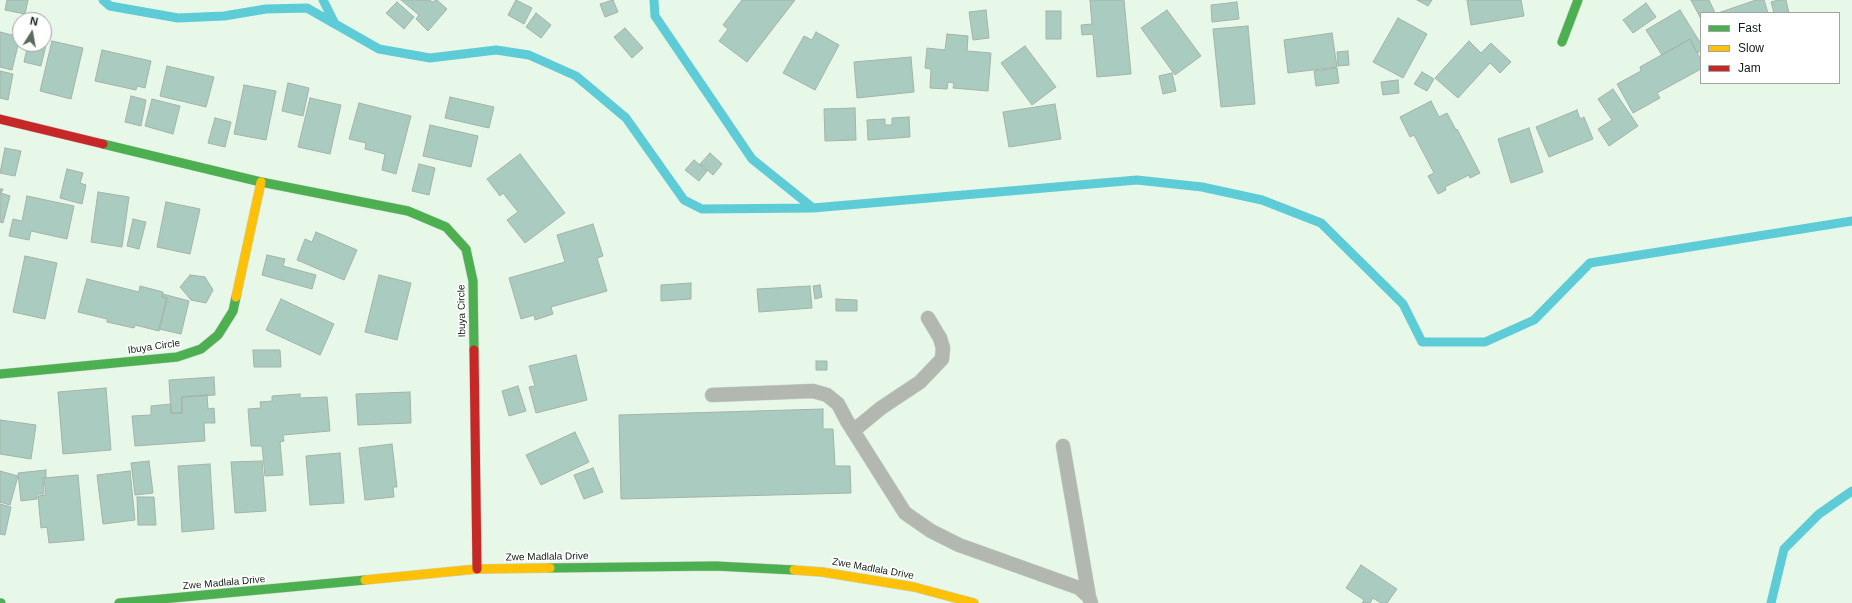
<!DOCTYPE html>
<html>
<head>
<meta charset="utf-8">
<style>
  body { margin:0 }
  #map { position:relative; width:1852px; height:603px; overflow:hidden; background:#e7f8e8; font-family:Arial,sans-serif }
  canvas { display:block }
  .legend { position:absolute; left:1700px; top:12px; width:140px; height:72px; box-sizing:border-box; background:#fff; border:1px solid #a0a5a1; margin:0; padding:5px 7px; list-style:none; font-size:12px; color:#121d13 }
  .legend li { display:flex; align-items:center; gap:8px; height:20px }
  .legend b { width:20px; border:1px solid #a0a5a1 }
  .north { position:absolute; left:12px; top:12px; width:40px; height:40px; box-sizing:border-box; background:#fff; border:1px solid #a0a5a1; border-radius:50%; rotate:11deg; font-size:11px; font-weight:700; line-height:16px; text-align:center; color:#121d13 }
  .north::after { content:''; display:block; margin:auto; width:14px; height:18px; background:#5d6a5e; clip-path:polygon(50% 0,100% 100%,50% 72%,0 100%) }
</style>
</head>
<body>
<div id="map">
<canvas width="1852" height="603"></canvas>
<ul class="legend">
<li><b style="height:5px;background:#4caf50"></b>Fast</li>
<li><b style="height:5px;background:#ffc107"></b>Slow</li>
<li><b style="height:5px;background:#c62828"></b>Jam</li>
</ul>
<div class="north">N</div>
</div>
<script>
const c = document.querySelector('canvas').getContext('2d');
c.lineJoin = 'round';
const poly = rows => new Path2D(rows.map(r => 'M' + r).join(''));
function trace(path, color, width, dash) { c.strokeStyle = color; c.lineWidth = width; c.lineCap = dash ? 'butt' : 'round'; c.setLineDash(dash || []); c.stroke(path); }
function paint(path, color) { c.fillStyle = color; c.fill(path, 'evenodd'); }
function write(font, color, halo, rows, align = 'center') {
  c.font = font + ' Arial,sans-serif'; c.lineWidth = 3.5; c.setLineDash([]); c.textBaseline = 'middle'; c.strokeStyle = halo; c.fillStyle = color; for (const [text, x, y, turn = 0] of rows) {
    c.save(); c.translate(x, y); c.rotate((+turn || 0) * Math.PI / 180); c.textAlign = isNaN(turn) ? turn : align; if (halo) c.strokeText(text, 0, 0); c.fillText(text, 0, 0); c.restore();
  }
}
trace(poly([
  [103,0,110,6,178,18,224,16,266,9,307,8,379,49,430,58,496,50,529,55,576,76,626,118,684,200,702,209,813,208,1137,180,1202,187,1262,200,1321,223,1403,304,1422,342,1485,342,1534,320,1590,263,1852,221],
  [323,0,335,24],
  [654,0,655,16,752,159,813,208],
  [1771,603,1784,549,1819,514,1852,491]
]), '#5eccd6', 9);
const building = poly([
  [7,0,28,0,25,14,5,10,7,0],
  [401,0,430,0,432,2,437,0,447,9,428,31,416,19,419,15,401,0],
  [516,0,532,8,524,24,508,15,516,0],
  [613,0,618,12,605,17,600,4,613,0],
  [742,0,795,0,747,62,719,41,728,29,723,25,742,0],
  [1090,0,1124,0,1131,74,1097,77,1093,34,1082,35,1081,25,1092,24,1090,0],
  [1417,0,1432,0,1428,6,1417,0],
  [1467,0,1521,0,1524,16,1471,25,1467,0],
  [1691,0,1709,0,1715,13,1701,13,1701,19,1691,0],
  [1756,0,1764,0,1768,13,1718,13,1756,0],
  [1778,0,1786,0,1789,13,1774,13,1771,2,1778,0],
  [397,2,414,17,404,29,386,13,397,2],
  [1237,2,1239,19,1212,22,1211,5,1237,2],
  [1646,3,1656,17,1633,33,1623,20,1646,3],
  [986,10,989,38,973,40,969,12,986,10],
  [1167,10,1201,56,1175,75,1141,28,1167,10],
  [1680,10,1701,44,1701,51,1697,53,1690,39,1662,55,1646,30,1680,10],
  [1046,11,1061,11,1061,39,1046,39,1046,11],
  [536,13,551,25,541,38,526,27,536,13],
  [1398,18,1427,34,1403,78,1373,62,1398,18],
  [1248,26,1255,104,1221,107,1213,29,1248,26],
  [625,28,643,48,632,58,614,37,625,28],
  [0,32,20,37,12,70,0,67,0,32],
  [816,32,839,45,815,90,783,73,804,36,812,40,816,32],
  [1332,33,1337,67,1288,73,1284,40,1332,33],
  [947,34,968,36,967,51,991,53,988,91,953,88,954,83,948,82,947,89,930,88,931,69,925,68,927,48,945,50,947,34],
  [1690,39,1701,60,1701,69,1657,93,1660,98,1633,113,1617,84,1641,71,1640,67,1690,39],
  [44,40,47,41,41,66,24,62,28,44,44,44,44,40],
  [52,41,83,48,71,99,40,91,52,41],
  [1469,41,1481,53,1491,43,1511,62,1500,73,1490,63,1458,98,1435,78,1469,41],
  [1025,46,1056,87,1032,105,1001,63,1025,46],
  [102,50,151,61,145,88,137,86,136,90,95,81,102,50],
  [1348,51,1349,65,1338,66,1337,52,1348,51],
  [911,57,914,92,857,98,854,62,911,57],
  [167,66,214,77,206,107,160,96,167,66],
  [1337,68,1339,83,1316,86,1314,71,1337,68],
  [0,71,13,74,8,100,0,98,0,71],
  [1422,72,1434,79,1427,91,1414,84,1422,72],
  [1172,73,1176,91,1163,94,1159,76,1172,73],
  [1398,80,1399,93,1383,95,1381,82,1398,80],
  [288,83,309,88,303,116,282,111,288,83],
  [244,85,276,91,266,140,234,134,244,85],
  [1613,89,1638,126,1609,146,1598,129,1612,120,1598,99,1613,89],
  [131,96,146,100,141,126,125,122,131,96],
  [450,97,494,107,489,128,445,118,450,97],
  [310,98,341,105,330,154,298,147,310,98],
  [152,99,180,106,173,134,145,126,152,99],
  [1431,101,1439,117,1447,113,1456,130,1457,129,1480,173,1470,178,1469,175,1445,187,1446,190,1438,194,1428,176,1434,173,1414,135,1410,137,1400,117,1431,101],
  [359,103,411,116,396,174,382,170,385,154,365,149,366,143,349,139,359,103],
  [1055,104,1061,139,1009,147,1003,112,1055,104],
  [855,108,856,140,825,141,824,109,855,108],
  [1577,110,1580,119,1584,117,1593,139,1549,157,1536,127,1577,110],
  [909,117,910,137,868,140,867,120,885,119,885,125,892,125,892,118,909,117],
  [215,118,231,122,225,147,208,143,215,118],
  [430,125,478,136,471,167,423,156,430,125],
  [1529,128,1543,172,1511,183,1498,139,1529,128],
  [5,148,21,151,15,176,0,173,5,148],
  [710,153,722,164,713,175,700,164,710,153],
  [520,154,565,213,525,243,507,220,518,212,503,193,500,196,487,179,520,154],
  [694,160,707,171,699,181,685,170,694,160],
  [419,164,435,168,429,195,412,191,419,164],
  [67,169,83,173,80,183,86,185,82,204,60,198,67,169],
  [0,189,3,189,1,193,10,196,3,223,0,222,0,189],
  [98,192,129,197,122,247,91,242,98,192],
  [27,196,74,206,67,239,31,231,29,240,9,236,13,219,22,221,27,196],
  [166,202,200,209,190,254,157,247,166,202],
  [133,219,146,222,139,249,127,246,133,219],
  [593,224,603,256,597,258,607,291,551,307,553,314,535,320,534,315,521,319,509,278,565,262,557,235,593,224],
  [316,232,357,250,344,280,297,260,305,239,312,242,316,232],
  [267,255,285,259,283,266,316,275,312,289,262,275,267,255],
  [25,256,57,263,45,319,13,312,25,256],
  [190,275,205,277,213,290,206,303,191,300,180,287,190,275],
  [379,275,411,283,397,340,365,332,379,275],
  [87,279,139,292,140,286,163,292,162,297,167,298,159,331,135,325,134,328,107,322,107,319,78,312,87,279],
  [691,283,691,299,661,301,661,285,691,283],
  [820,285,822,297,815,299,813,286,820,285],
  [810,286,812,308,759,312,757,289,810,286],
  [163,294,189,301,181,334,159,329,167,298,162,297,163,294],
  [281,299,334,324,320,355,266,330,281,299],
  [836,299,857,300,857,311,836,311,836,299],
  [253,350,280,350,281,367,254,367,253,350],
  [576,355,587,400,536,413,529,387,535,386,529,366,576,355],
  [816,361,827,361,827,370,816,370,816,361],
  [214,377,215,395,182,397,182,413,171,413,169,380,214,377],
  [518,386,526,411,509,416,502,391,518,386],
  [106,388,111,450,63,454,58,392,106,388],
  [410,392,411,423,358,425,356,394,410,392],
  [300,394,300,398,327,397,330,431,283,435,284,441,280,442,283,475,265,476,262,446,251,446,248,409,261,408,260,402,272,401,272,396,300,394],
  [207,395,208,409,214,408,215,423,204,423,205,441,135,446,132,416,151,415,151,406,171,404,171,413,182,413,182,397,207,395],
  [823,409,823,429,833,429,835,466,850,466,851,493,621,499,619,415,823,409],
  [0,420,36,425,31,459,0,454,0,420],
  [575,432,589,462,541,485,526,455,575,432],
  [392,444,397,487,393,487,394,497,365,500,359,448,392,444],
  [340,453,344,503,310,505,306,456,340,453],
  [149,461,153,493,135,495,131,463,149,461],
  [262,461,266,511,235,513,231,462,262,461],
  [210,464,214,529,182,532,178,466,210,464],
  [593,468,603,492,584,499,574,475,593,468],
  [46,470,46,477,43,478,44,494,37,494,37,499,21,501,18,473,46,470],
  [0,471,18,476,10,505,0,502,0,471],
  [130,471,135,520,103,524,97,475,130,471],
  [78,475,84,540,49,543,47,527,41,528,38,496,46,495,44,478,78,475],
  [137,497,154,497,156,525,138,525,137,497],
  [0,504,11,507,5,535,0,534,0,504],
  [1361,565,1397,589,1387,603,1381,603,1373,598,1370,603,1362,603,1364,600,1346,588,1361,565]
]);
paint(building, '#aacbbf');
trace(building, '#a3b3aa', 1);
const lane = poly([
  [712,395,813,391,827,395,838,404,847,421,905,513,931,531,959,545,1079,588,1089,597,1091,603],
  [853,431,881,408,920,382,942,359,943,348,940,338,928,318],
  [1063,446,1089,597]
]);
const fast = poly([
  [1562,42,1578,0],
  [103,144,261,182,408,211,446,227,466,249,473,281,474,350],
  [0,374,177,357,201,349,218,335,233,311,236,297],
  [550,568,716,566,794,570],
  [0,603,1,603],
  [119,603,365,580]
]);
const slow = poly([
  [236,297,261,182],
  [794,570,822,572,914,587,974,603],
  [365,580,477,569,550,568]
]);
const jam = poly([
  [0,119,103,144],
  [474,350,477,569]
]);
trace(lane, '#c7d3c8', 15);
trace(fast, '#c7d3c8', 10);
trace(slow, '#c7d3c8', 10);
trace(jam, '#c7d3c8', 10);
trace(lane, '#b2b7b0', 14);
trace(fast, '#4caf50', 9);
trace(slow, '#ffc107', 9);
trace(jam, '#c62828', 9);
write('10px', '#121d13', '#fff', [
  ["Ibuya Circle",462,311,-91],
  ["Ibuya Circle",154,347,-8],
  ["Zwe Madlala Drive",547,557,-1],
  ["Zwe Madlala Drive",873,569,10],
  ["Zwe Madlala Drive",224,583,-5]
]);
</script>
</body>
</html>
